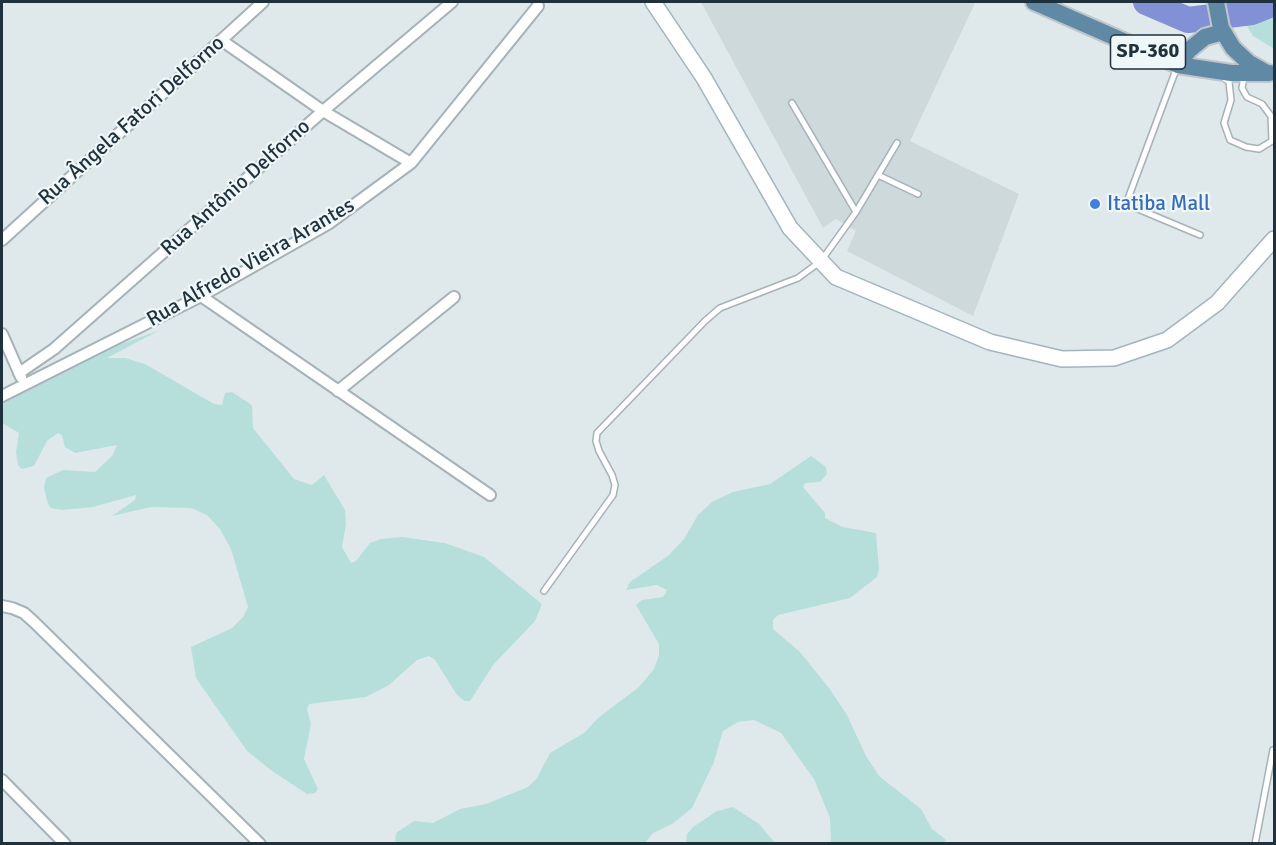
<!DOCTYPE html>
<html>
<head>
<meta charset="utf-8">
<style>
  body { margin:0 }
  #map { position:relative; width:1276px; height:845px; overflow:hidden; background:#dfe9ec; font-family:Signika,sans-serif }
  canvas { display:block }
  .frame { position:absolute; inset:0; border:3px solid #1f313d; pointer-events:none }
</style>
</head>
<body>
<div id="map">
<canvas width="1276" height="845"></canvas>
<div class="frame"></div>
</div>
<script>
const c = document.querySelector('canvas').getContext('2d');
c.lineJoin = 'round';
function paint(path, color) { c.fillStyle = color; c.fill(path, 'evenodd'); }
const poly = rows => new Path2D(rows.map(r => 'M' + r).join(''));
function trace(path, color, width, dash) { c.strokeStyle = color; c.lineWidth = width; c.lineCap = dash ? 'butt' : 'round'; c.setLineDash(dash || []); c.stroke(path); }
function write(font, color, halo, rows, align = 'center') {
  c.font = font + ' Signika,sans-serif'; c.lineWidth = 4.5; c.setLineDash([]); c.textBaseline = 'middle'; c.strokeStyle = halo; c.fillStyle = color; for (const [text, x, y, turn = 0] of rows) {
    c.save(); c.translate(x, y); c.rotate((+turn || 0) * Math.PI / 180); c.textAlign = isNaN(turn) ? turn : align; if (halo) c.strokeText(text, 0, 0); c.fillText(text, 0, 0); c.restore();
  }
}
paint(poly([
  [701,2,975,3,910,141,1019,194,973,316,847,251,856,231,836,219,823,228]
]), '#cdd9db');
paint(poly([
  [1237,2,1274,2,1274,49,1253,36,1242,18],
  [160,330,107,358,125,358,145,364,214,404,222,405,225,393,232,392,252,405,253,428,294,479,312,485,324,475,345,510,346,524,342,547,351,563,356,561,370,543,381,539,402,537,445,543,484,557,542,604,535,621,494,664,470,701,465,701,457,695,435,660,429,656,417,660,389,685,366,697,309,704,307,709,311,724,304,759,318,789,315,793,307,794,272,771,247,751,196,678,191,647,232,628,243,617,248,607,231,549,220,529,207,515,191,508,151,507,112,516,135,500,136,495,93,507,62,510,51,508,48,504,44,488,46,478,63,470,95,472,112,456,117,445,75,453,65,447,62,435,58,433,47,441,34,466,22,469,18,465,16,452,19,433,2,423,2,390,10,384],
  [811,456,826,467,827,474,820,482,805,483,803,487,825,513,825,518,843,527,876,533,879,569,877,577,850,598,778,615,773,620,773,629,800,652,829,688,847,715,866,756,879,776,921,809,932,829,945,839,946,843,831,843,830,818,814,779,781,733,754,720,738,722,723,731,714,762,692,808,672,824,653,833,645,843,395,843,396,833,414,821,433,823,460,809,486,804,528,787,537,778,550,753,584,733,598,718,639,687,654,669,659,655,659,644,636,605,642,600,663,597,667,590,657,585,626,590,630,582,669,555,684,539,698,515,712,502,733,492,770,484],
  [733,807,759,824,775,843,686,843,687,834,693,827,717,811]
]), '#b6dfdc');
trace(poly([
  [1146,2,1188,20,1252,12,1274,3]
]), '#8291d6', 26);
const service = poly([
  [1177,67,1126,204,1200,235],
  [1224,78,1229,82,1231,100,1224,123,1230,140,1246,147,1259,149,1272,141,1271,116,1262,104,1247,97,1242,88,1244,77],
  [792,103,856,212],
  [878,175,918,194],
  [544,591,613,495,615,485,612,475,599,451,596,441,597,433,705,321,720,308,798,278,821,261,856,212,897,143],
  [1255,844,1273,750]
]);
const minor = poly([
  [221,40,323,111,411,163],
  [2,240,263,2],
  [201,296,490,495],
  [2,334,21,377],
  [19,373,54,349,323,111,452,2],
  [338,391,454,297],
  [2,396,201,296,328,224,411,163,538,6],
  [2,606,12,608,24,613,34,622,260,844],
  [2,780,65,844]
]);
const secondary = poly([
  [653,2,704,78,790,228,836,277,990,342,1062,359,1114,358,1167,340,1217,303,1274,239]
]);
const primary = poly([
  [1034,2,1178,65,1231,73,1269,73],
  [1216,2,1221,28,1233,48,1249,63,1265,72],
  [1178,65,1189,50,1205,37,1223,32]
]);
trace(service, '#a5b2b8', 8);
trace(minor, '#a5b2b8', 14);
trace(secondary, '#a2b5be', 18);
trace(primary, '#c0c5c9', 20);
trace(service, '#fff', 5);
trace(minor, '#fff', 10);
trace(secondary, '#fff', 15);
trace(primary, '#6089a5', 16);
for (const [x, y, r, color] of [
  [1095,204,6,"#3f7fe0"]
]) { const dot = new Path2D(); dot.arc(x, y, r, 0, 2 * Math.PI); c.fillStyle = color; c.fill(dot); trace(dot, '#f0f7f8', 2); }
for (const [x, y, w] of [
  [1148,52,75]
]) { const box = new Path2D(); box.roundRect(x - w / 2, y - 17, w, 34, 4.5); c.fillStyle = '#f0f7f8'; c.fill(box); trace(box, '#1f313d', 1.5); }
write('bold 20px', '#1f313d', null, [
  ["SP-360",1148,52]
]);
write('21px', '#1f313d', '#f0f7f8', [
  ["Rua Ângela Fatori Delforno",132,121,-42],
  ["Rua Antônio Delforno",236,188,-42],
  ["Rua Alfredo Vieira Arantes",251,263,-30]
]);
write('21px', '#366cbe', '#f0f7f8', [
  ["Itatiba Mall",1107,204]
], 'left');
</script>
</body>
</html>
